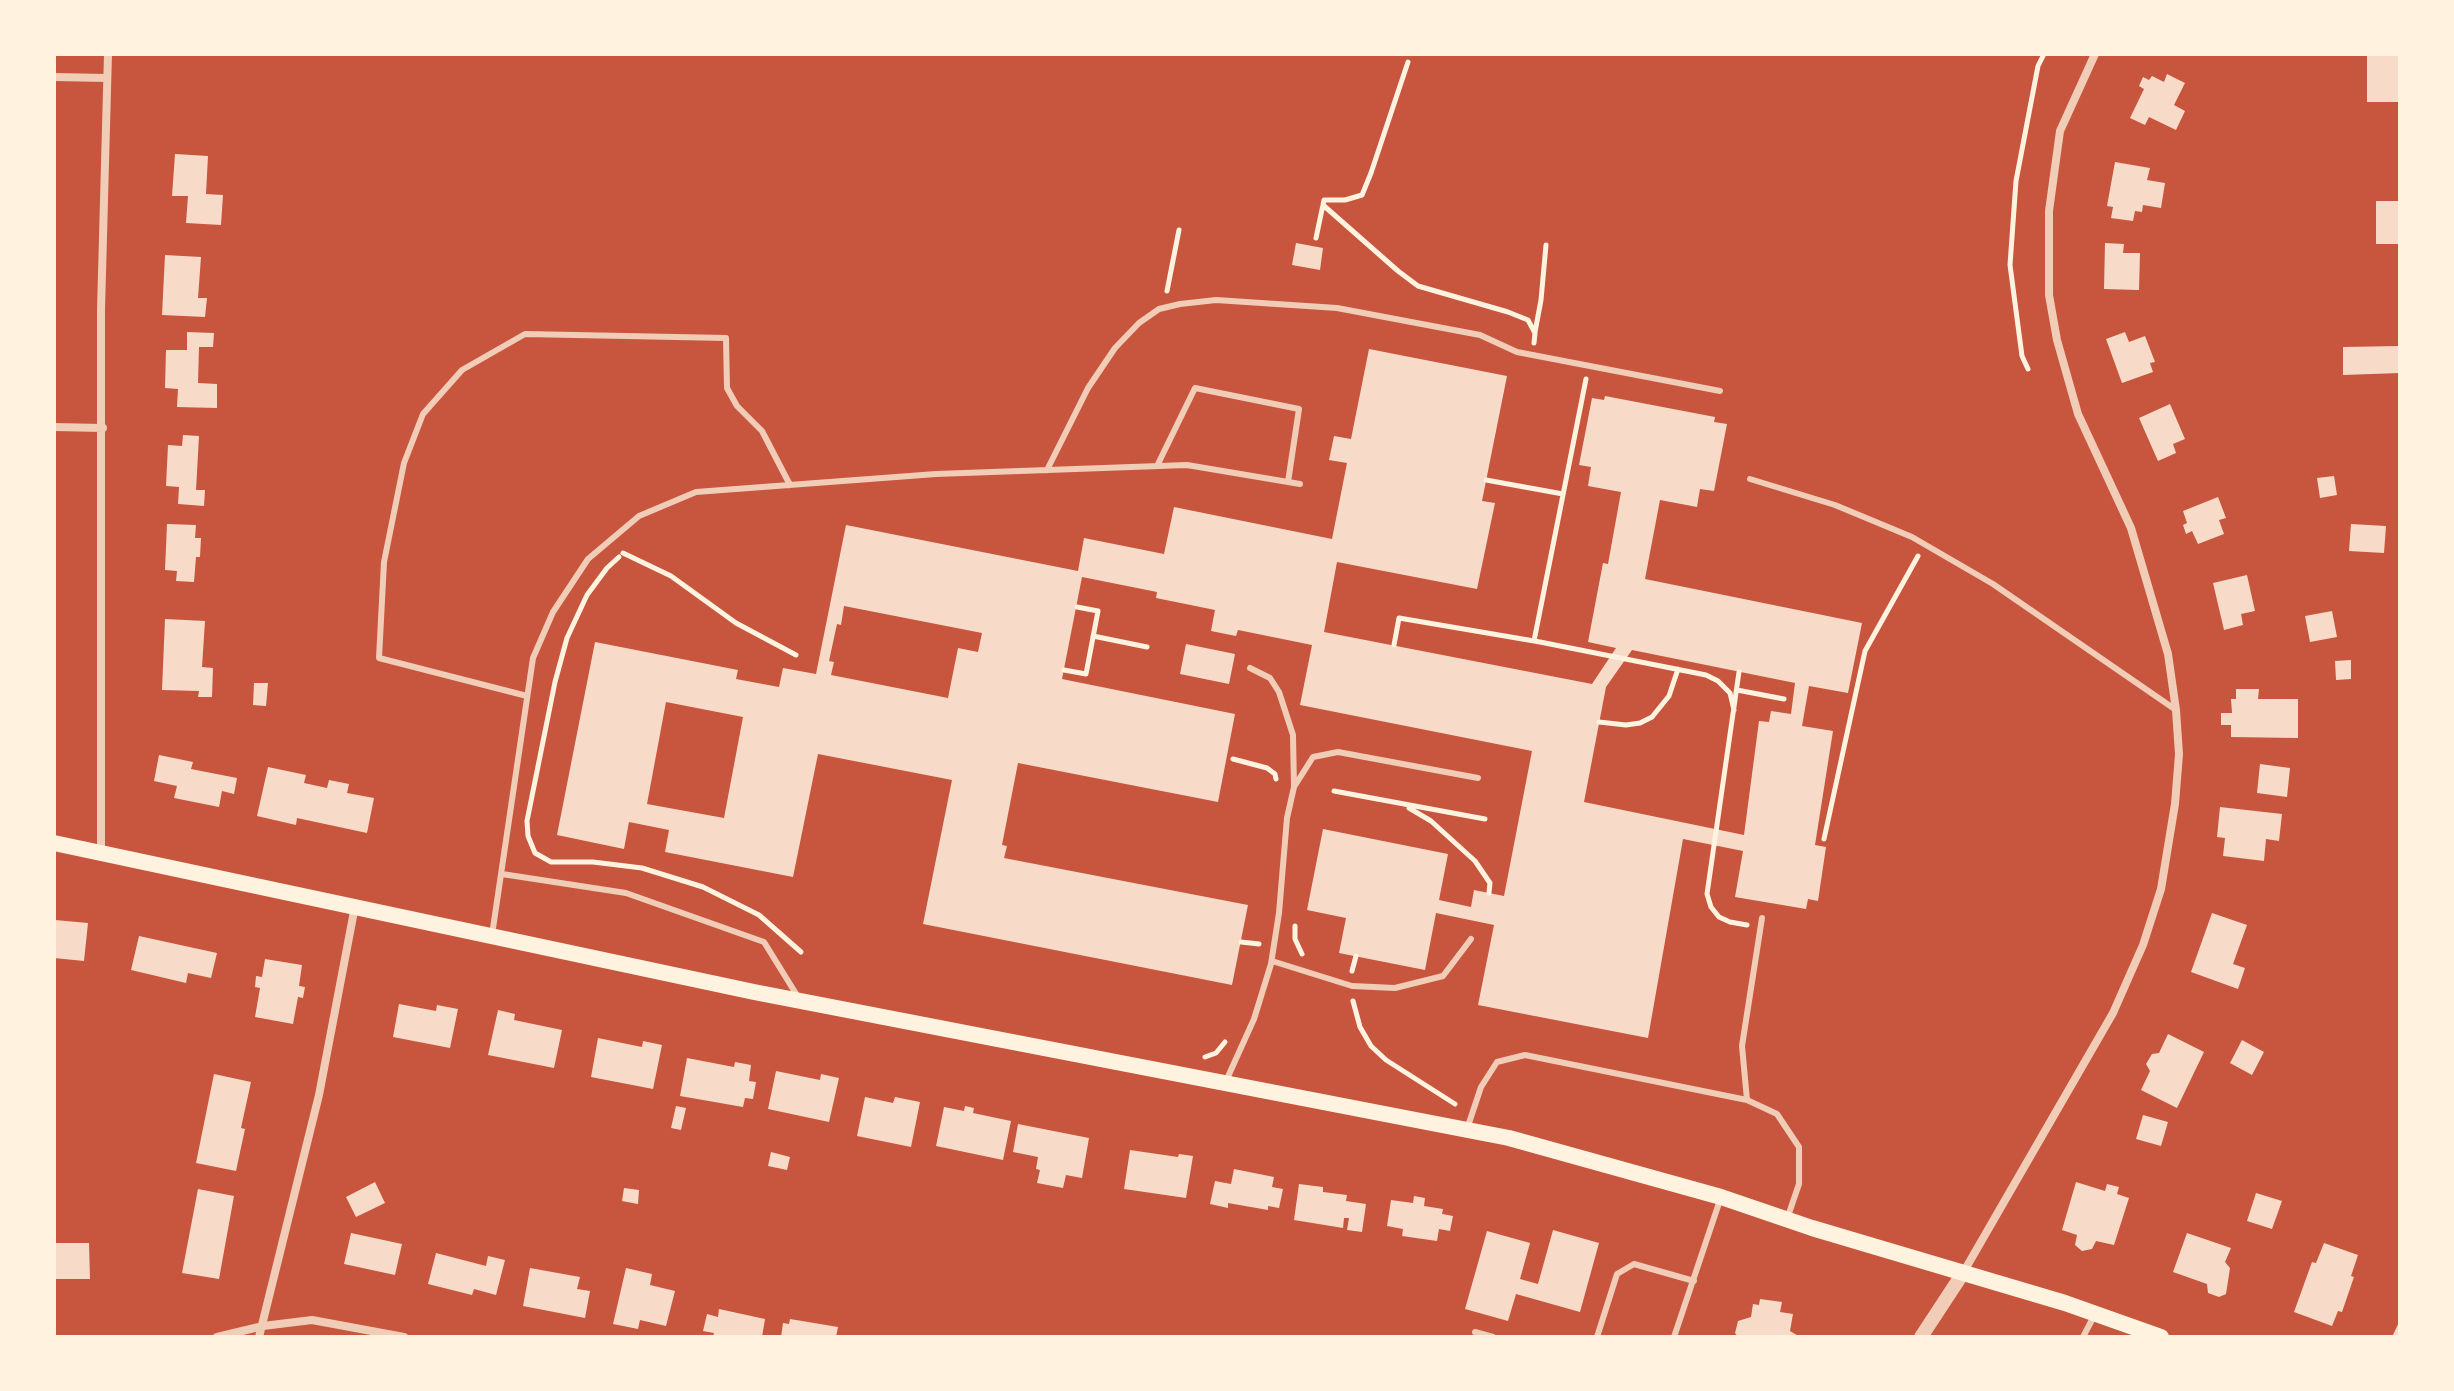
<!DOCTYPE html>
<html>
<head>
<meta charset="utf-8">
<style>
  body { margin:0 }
  #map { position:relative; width:2454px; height:1391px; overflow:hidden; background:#c8553d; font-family:Poppins,sans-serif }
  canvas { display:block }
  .frame { position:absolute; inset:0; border:56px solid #fff3e0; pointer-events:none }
</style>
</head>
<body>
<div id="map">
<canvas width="2454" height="1391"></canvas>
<div class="frame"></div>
</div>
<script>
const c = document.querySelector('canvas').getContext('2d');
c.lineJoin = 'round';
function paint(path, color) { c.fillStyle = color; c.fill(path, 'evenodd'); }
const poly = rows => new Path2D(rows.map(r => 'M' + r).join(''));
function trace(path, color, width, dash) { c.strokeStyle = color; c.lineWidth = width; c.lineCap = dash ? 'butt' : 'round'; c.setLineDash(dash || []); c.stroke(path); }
paint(poly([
  [2367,54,2400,54,2400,102,2367,102],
  [2167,74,2185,83,2174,105,2185,111,2176,130,2149,117,2145,125,2130,118,2144,89,2139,86,2143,77,2149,80,2152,76,2164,82],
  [175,154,208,156,206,194,223,195,221,225,186,223,188,196,172,196],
  [2115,162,2150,168,2147,180,2165,183,2161,208,2143,205,2142,212,2135,211,2133,221,2111,218,2113,207,2107,206],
  [2376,201,2400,201,2400,244,2376,244],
  [1296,243,1323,248,1320,270,1292,265],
  [2105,243,2124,244,2123,253,2140,253,2139,290,2104,289],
  [165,255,201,257,198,298,207,298,205,317,162,315],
  [187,332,214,333,213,347,199,347,198,383,217,384,217,408,177,407,178,389,165,388,166,350,187,350],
  [2125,332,2129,342,2145,336,2155,362,2150,363,2153,372,2122,383,2106,339],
  [2400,346,2400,373,2343,375,2343,347],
  [1369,349,1507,376,1482,501,1495,503,1477,589,1337,562,1324,632,1592,684,1616,648,1588,642,1603,563,1608,564,1621,492,1588,486,1591,467,1579,465,1592,398,1604,400,1605,396,1715,417,1714,422,1727,424,1714,491,1700,489,1697,507,1660,500,1645,579,1862,623,1848,693,1809,686,1802,726,1833,731,1815,845,1826,847,1818,901,1808,899,1806,909,1735,897,1743,851,1683,839,1648,1038,1478,1005,1494,925,1436,913,1425,970,1339,953,1346,918,1307,910,1323,829,1448,854,1439,900,1471,907,1474,890,1504,896,1532,751,1300,705,1312,645,1238,630,1236,636,1211,631,1215,610,1156,598,1157,592,1082,577,1062,679,1235,714,1218,802,1018,763,1002,845,1007,846,1004,858,1248,905,1232,985,923,924,952,780,818,754,793,877,665,852,669,830,629,822,624,849,557,835,595,642,738,670,736,679,779,687,783,668,816,674,846,525,1078,571,1084,538,1164,554,1174,507,1332,539,1347,463,1329,460,1334,436,1351,439],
  [844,606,982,633,978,652,958,648,948,698,831,675,834,662,829,661,837,624,841,625],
  [1632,650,1795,683,1791,714,1771,711,1769,722,1759,721,1744,835,1584,802,1606,687],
  [666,702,743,717,724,818,647,804],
  [2170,404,2185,439,2173,444,2176,453,2158,461,2139,418],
  [183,435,199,436,196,490,205,490,204,506,178,504,179,487,166,486,168,445,182,446],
  [2334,476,2337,495,2320,498,2317,478],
  [2218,497,2226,518,2219,520,2224,534,2198,544,2192,531,2186,534,2183,525,2187,523,2183,511],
  [167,524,196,525,195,538,201,538,200,557,196,557,194,582,176,581,177,571,165,570],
  [2351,524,2386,526,2384,553,2349,551],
  [2247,575,2255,611,2241,614,2243,625,2224,630,2213,583],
  [2332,611,2337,637,2310,642,2305,616],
  [165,619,205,621,202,667,213,668,212,697,198,697,199,691,162,690],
  [1186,644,1235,654,1229,684,1180,674],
  [2351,660,2351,679,2336,680,2335,661],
  [254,683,268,683,266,706,253,705],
  [2236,689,2259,689,2258,699,2298,699,2298,738,2231,737,2231,725,2221,725,2221,713,2232,713,2231,699,2236,699],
  [159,755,193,762,191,769,237,778,234,794,222,791,219,807,174,798,177,786,154,781],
  [2260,764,2290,768,2287,797,2257,793],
  [268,767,306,775,304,783,327,788,329,780,349,784,347,793,374,798,367,833,297,818,296,825,257,816],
  [2220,807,2282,814,2279,841,2266,839,2264,861,2223,856,2225,838,2217,837],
  [2212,913,2247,925,2233,964,2245,968,2238,989,2191,972],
  [55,920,88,923,84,961,54,958],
  [139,936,217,953,211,978,188,973,186,983,131,970],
  [265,959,302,965,299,986,305,987,303,998,298,997,293,1024,255,1017,260,988,255,987,256,976,262,977],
  [399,1004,436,1011,437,1005,458,1009,450,1048,393,1037],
  [498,1010,515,1014,514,1020,562,1030,554,1068,488,1055],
  [2168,1034,2204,1052,2177,1108,2141,1090,2150,1071,2146,1064,2152,1054,2159,1053],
  [598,1038,642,1047,643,1041,662,1045,653,1089,591,1077],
  [2242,1040,2264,1052,2252,1075,2230,1063],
  [687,1058,734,1067,735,1062,751,1065,749,1081,756,1082,753,1099,745,1098,743,1107,680,1096],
  [776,1071,820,1080,821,1074,839,1078,829,1122,768,1109],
  [214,1074,251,1082,241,1128,245,1129,236,1171,196,1163],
  [865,1097,893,1103,895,1097,920,1102,911,1147,857,1136],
  [676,1106,686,1108,681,1130,671,1128],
  [965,1106,974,1108,973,1113,1011,1121,1003,1160,936,1146,944,1107,964,1111],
  [2143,1115,2168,1122,2161,1146,2136,1139],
  [1018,1124,1089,1138,1082,1178,1066,1175,1063,1188,1037,1183,1040,1170,1036,1169,1038,1157,1013,1152],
  [1130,1150,1178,1157,1179,1154,1193,1156,1186,1198,1124,1189],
  [771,1152,790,1157,787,1170,768,1166],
  [1234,1169,1274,1177,1272,1187,1283,1189,1279,1208,1268,1206,1268,1210,1228,1203,1228,1208,1210,1204,1215,1181,1231,1184],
  [375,1182,385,1203,356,1217,346,1197],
  [2076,1182,2105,1191,2107,1184,2119,1187,2117,1194,2129,1198,2114,1245,2096,1241,2092,1249,2082,1251,2075,1245,2077,1235,2062,1230],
  [1299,1184,1323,1187,1323,1192,1347,1195,1346,1201,1366,1204,1362,1232,1347,1230,1349,1218,1344,1218,1343,1228,1294,1220],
  [624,1188,639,1190,638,1204,622,1201],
  [198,1189,234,1196,219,1279,182,1273],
  [2256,1193,2282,1201,2272,1229,2247,1221],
  [1414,1196,1425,1198,1424,1206,1443,1209,1442,1214,1453,1216,1450,1231,1439,1229,1437,1241,1402,1236,1403,1229,1387,1226,1391,1200,1413,1203],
  [1553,1230,1599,1243,1580,1312,1516,1294,1508,1321,1465,1309,1487,1231,1530,1243,1520,1279,1538,1284],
  [351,1233,402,1244,395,1275,344,1264],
  [2187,1233,2231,1248,2225,1262,2230,1268,2226,1294,2219,1297,2208,1293,2207,1284,2173,1272],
  [54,1243,89,1243,90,1279,54,1279],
  [2324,1243,2358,1255,2351,1276,2354,1277,2342,1312,2338,1311,2332,1326,2294,1312,2312,1262,2316,1263],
  [436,1253,486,1266,488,1256,505,1260,496,1295,474,1289,472,1295,428,1284],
  [530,1268,580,1277,577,1289,590,1291,585,1318,523,1306],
  [626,1268,652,1274,650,1285,675,1291,666,1326,640,1320,638,1329,613,1324],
  [1760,1299,1782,1302,1780,1312,1793,1314,1790,1331,1800,1337,1738,1337,1735,1333,1738,1321,1751,1317,1753,1304,1759,1305],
  [719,1309,765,1319,762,1337,713,1337,714,1333,703,1331,707,1314,718,1317],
  [790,1319,838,1327,836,1337,781,1337,783,1323,789,1324],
  [2400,1320,2400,1337,2392,1337]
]), '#f7dbc8');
trace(poly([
  [1323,205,1398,271,1418,286,1508,312,1528,320,1535,333,1534,343],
  [1316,238,1324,200,1345,200,1362,195,1371,173,1408,62],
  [1167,291,1179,230],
  [1535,332,1541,300,1546,245],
  [2028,369,2022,356,2010,265,2016,181,2038,66,2044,54],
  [1486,480,1563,494],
  [623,553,671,576,736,623,796,655],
  [619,557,607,568,587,595,567,638,555,682,527,821,528,836,535,853,551,862,593,862,642,868,703,887,759,915,801,952],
  [1093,636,1147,647],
  [1534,641,1586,379],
  [1394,645,1399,618,1540,642,1706,675,1718,681,1730,693,1734,710],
  [1064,670,1086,674,1098,611,1077,607],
  [1739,672,1707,894,1711,907,1719,917,1730,922,1747,925],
  [1737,690,1784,699],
  [1599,722,1626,725,1640,723,1652,717,1669,696,1678,669],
  [1233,759,1267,768,1275,774,1276,779],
  [1334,791,1485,819],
  [1409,808,1431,821,1475,861,1490,883,1489,893],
  [1824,839,1865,651,1918,556],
  [1295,926,1295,939,1302,954],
  [1241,942,1259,944],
  [1352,971,1356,956],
  [1353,1001,1360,1027,1371,1046,1386,1060,1455,1104],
  [1205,1057,1216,1053,1225,1042]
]), '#fff3e0', 5);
trace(poly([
  [1157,466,1195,388,1299,409,1288,482],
  [1047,470,1088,388,1115,348,1139,323,1159,309,1180,304,1216,300,1337,308,1480,335,1517,352,1720,391],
  [1750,479,1835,505,1912,537,1993,584,2176,710],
  [1250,668,1270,678,1279,692,1293,735,1294,787],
  [527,696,379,658,384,562,404,463,423,414,462,370,525,334,726,338,727,388,737,406,762,431,790,485],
  [502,874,626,893,764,942,798,997],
  [492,935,533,658,553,612,588,559,639,516,696,492,936,474,1187,465,1300,484],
  [1272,961,1352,986,1395,988,1443,976,1471,939],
  [1226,1081,1254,1019,1271,964,1279,913,1287,818,1294,787,1313,757,1338,752,1478,778],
  [1747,1100,1742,1046,1762,918],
  [1467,1129,1481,1087,1497,1062,1525,1055,1747,1100,1777,1114,1799,1147,1799,1184,1787,1219],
  [1475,1332,1493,1337],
  [1597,1337,1617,1274,1634,1264,1694,1281],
  [1674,1337,1720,1200],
  [2083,1337,2095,1314]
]), '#f1ccb7', 6);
trace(poly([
  [54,77,107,78],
  [54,427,103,428],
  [101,853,101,310,108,54],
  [1963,1273,2113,1013,2143,945,2161,889,2175,804,2179,754,2176,710,2168,654,2131,528,2078,414,2057,340,2049,295,2049,211,2060,131,2095,54],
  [217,1337,263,1326,312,1320,404,1337],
  [259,1337,319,1095,355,906]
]), '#f1ccb7', 8);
trace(poly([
  [1921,1337,1963,1273]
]), '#f1ccb7', 14);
trace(poly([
  [54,843,754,992,1509,1138,1721,1197,1812,1228,2065,1303,2161,1337]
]), '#fff3e0', 16);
</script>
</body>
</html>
